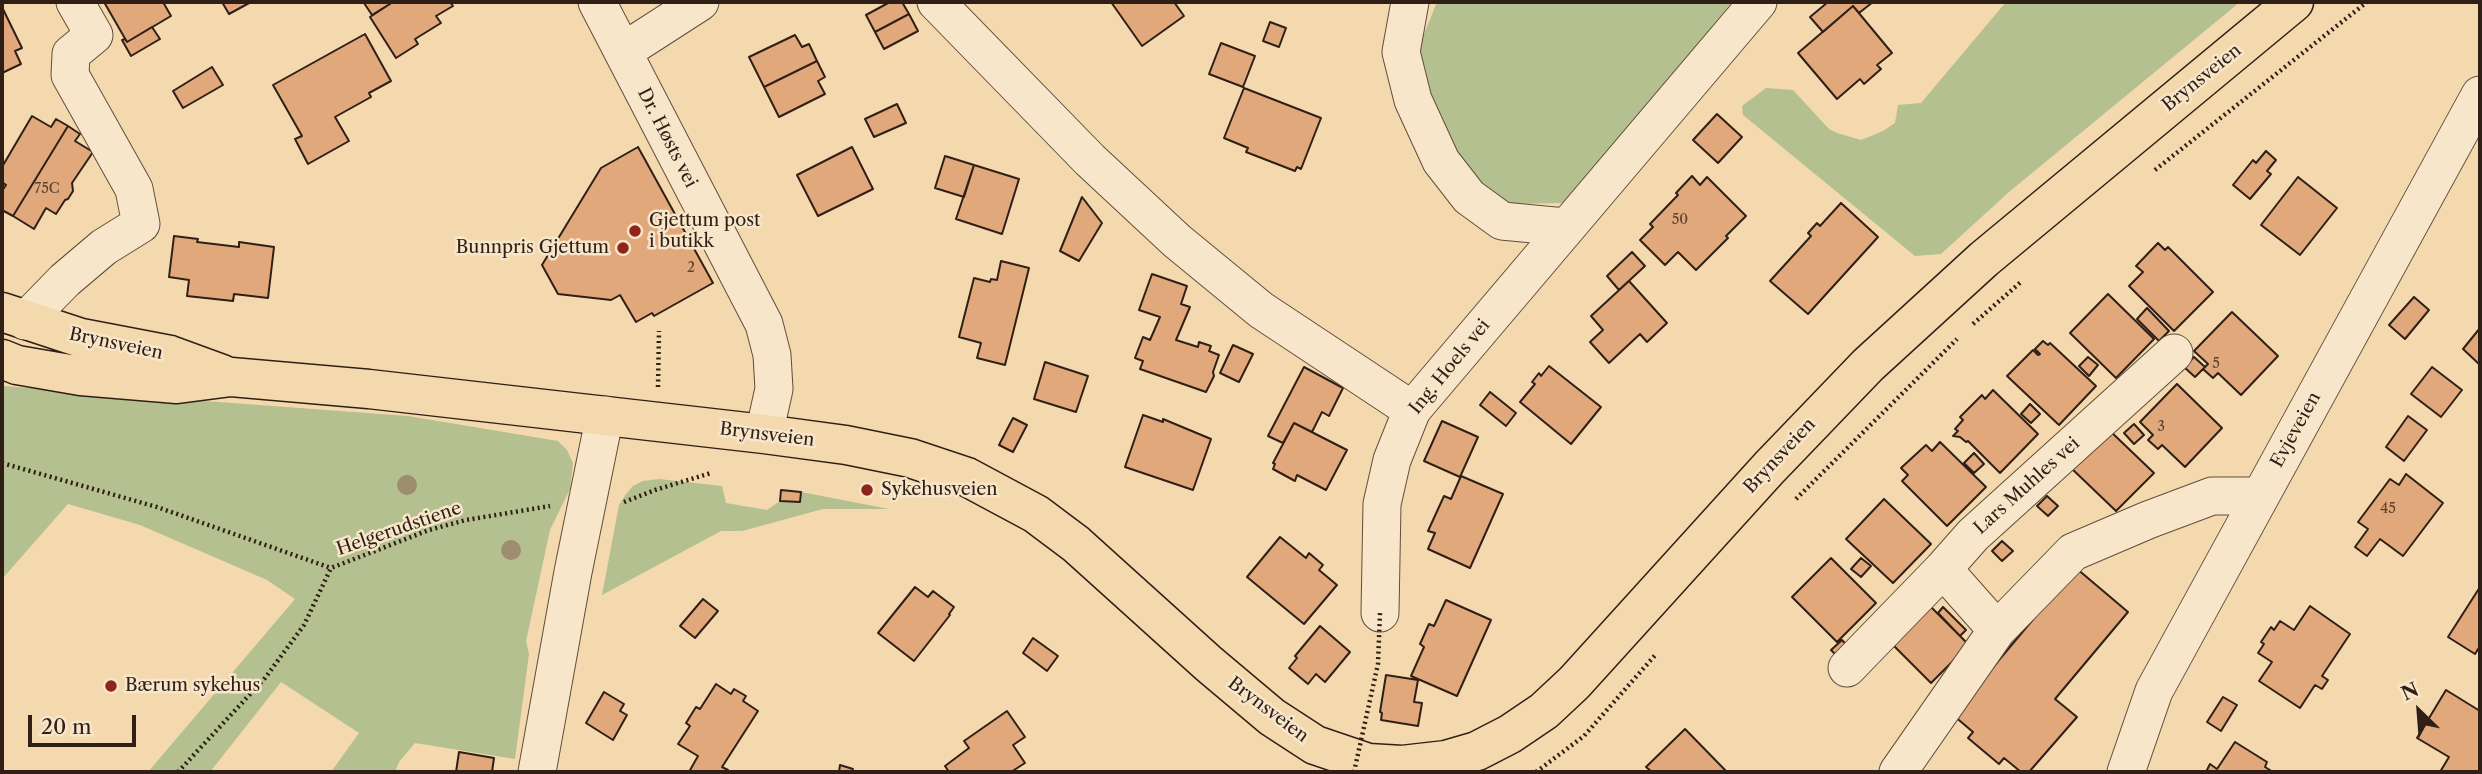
<!DOCTYPE html>
<html>
<head>
<meta charset="utf-8">
<style>
  body { margin:0 }
  #map { position:relative; width:2482px; height:774px; overflow:hidden; background:#f3d9ad; font-family:"Libre Caslon Text",serif }
  canvas { display:block }
  .frame { position:absolute; inset:0; border:4px solid #301f16; pointer-events:none }
  .north { position:absolute; left:2384px; top:676px; width:70px; height:70px; -webkit-text-stroke:5px #f7e6ca; paint-order:stroke; rotate:335deg; font-size:19px; font-weight:700; line-height:28px; text-align:center; color:#301f16 }
  .north::after { content:''; display:block; margin:auto; width:24px; height:32px; background:#301f16; clip-path:polygon(50% 0,100% 100%,50% 72%,0 100%) }
  .scale { position:absolute; left:28px; top:715px; width:108px; height:32px; box-sizing:border-box; border:4px solid #301f16; border-top:0; padding-left:9px; font-size:21px; line-height:24px; white-space:nowrap; color:#301f16; -webkit-text-stroke:5px #f7e6ca; paint-order:stroke }
</style>
</head>
<body>
<div id="map">
<canvas width="2482" height="774"></canvas>
<div class="frame"></div>
<div class="north">N</div>
<div class="scale">20 m</div>
</div>
<script>
const c = document.querySelector('canvas').getContext('2d');
c.lineJoin = 'round';
function paint(path, color) { c.fillStyle = color; c.fill(path, 'evenodd'); }
const poly = rows => new Path2D(rows.map(r => 'M' + r).join(''));
function trace(path, color, width, dash) { c.strokeStyle = color; c.lineWidth = width; c.lineCap = dash ? 'butt' : 'round'; c.setLineDash(dash || []); c.stroke(path); }
function write(font, color, halo, rows, align = 'center') {
  c.font = font + ' "Libre Caslon Text",serif'; c.lineWidth = 5; c.setLineDash([]); c.textBaseline = 'middle'; c.strokeStyle = halo; c.fillStyle = color; for (const [text, x, y, turn = 0] of rows) {
    c.save(); c.translate(x, y); c.rotate((+turn || 0) * Math.PI / 180); c.textAlign = isNaN(turn) ? turn : align; if (halo) c.strokeText(text, 0, 0); c.fillText(text, 0, 0); c.restore();
  }
}
paint(poly([
  [1437,2,1732,2,1566,203,1505,204,1448,157,1423,92,1420,44],
  [2006,2,2240,2,2009,192,1941,254,1915,256,1743,115,1742,106,1766,88,1793,90,1829,129,1837,133,1861,140,1883,131,1895,123,1898,105,1921,103],
  [2,386,408,416,558,441,567,450,573,463,570,489,550,530,526,641,529,654,515,759,415,743,399,762,395,772,331,772,359,733,281,682,210,772,148,772,295,599,267,580,140,525,68,504,2,579],
  [659,479,722,486,726,503,767,510,780,501,800,502,801,492,889,509,823,509,742,531,721,531,602,595,619,505,626,494,633,486,643,481]
]), '#b4c08f');
const building = poly([
  [104,2,163,2,171,16,127,42,104,2],
  [222,2,251,2,229,14,222,2],
  [366,2,393,2,372,15,364,3,366,2],
  [393,2,450,2,453,6,436,16,441,23,415,39,418,44,396,58,370,17,393,2],
  [890,2,902,2,909,14,875,32,866,15,890,2],
  [1111,2,1174,2,1184,16,1142,46,1111,2],
  [1828,2,1873,2,1859,13,1853,6,1823,32,1810,17,1828,2],
  [1853,6,1892,53,1877,65,1881,69,1864,84,1860,79,1837,99,1798,53,1853,6],
  [2,7,22,48,15,51,21,64,2,73,2,7],
  [909,14,918,31,884,49,875,32,909,14],
  [1270,22,1286,28,1279,47,1263,41,1270,22],
  [152,27,160,39,131,56,122,40,125,39,127,42,152,27],
  [365,34,391,81,369,93,371,97,335,117,349,141,308,164,295,139,302,136,273,85,365,34],
  [795,35,802,47,809,44,817,61,764,87,749,57,795,35],
  [1221,43,1255,56,1243,87,1209,74,1221,43],
  [817,61,825,77,818,81,825,94,779,117,764,87,817,61],
  [212,67,223,85,183,108,173,91,212,67],
  [1244,88,1321,118,1301,169,1297,167,1295,171,1246,152,1248,148,1224,138,1244,88],
  [897,104,906,123,874,137,865,119,897,104],
  [1717,114,1742,137,1718,163,1693,140,1717,114],
  [32,116,51,127,56,119,68,126,13,216,2,210,2,191,6,185,2,182,2,167,32,116],
  [68,126,80,134,75,141,93,152,72,183,73,191,68,199,65,200,56,214,46,208,34,229,13,216,68,126],
  [638,147,713,283,654,316,652,313,636,322,620,295,611,300,558,294,542,265,601,168,638,147],
  [852,147,873,189,818,216,797,175,852,147],
  [2266,151,2276,160,2267,171,2271,174,2250,199,2233,185,2253,160,2256,163,2266,151],
  [945,156,974,165,964,197,935,188,945,156],
  [974,165,1019,179,1002,234,956,219,974,165],
  [1692,176,1700,185,1707,177,1746,216,1726,236,1728,238,1696,270,1678,252,1665,265,1640,240,1653,227,1650,224,1678,195,1676,193,1692,176],
  [2298,177,2337,208,2300,255,2261,225,2298,177],
  [1082,197,1102,223,1079,261,1060,251,1082,197],
  [1841,203,1878,237,1808,314,1770,281,1811,236,1808,233,1817,223,1820,226,1841,203],
  [174,236,198,239,197,242,239,247,239,242,274,247,268,298,234,294,233,301,187,296,189,280,169,277,174,236],
  [2158,243,2165,250,2168,247,2213,292,2174,331,2129,286,2143,272,2136,266,2158,243],
  [1632,252,1645,266,1619,290,1607,276,1632,252],
  [1001,261,1029,268,1005,365,977,358,981,343,959,337,974,278,990,282,991,279,997,280,1001,261],
  [1152,274,1187,286,1181,304,1190,307,1176,340,1198,347,1199,342,1211,346,1209,351,1219,355,1213,372,1214,376,1206,392,1140,369,1143,361,1135,358,1143,337,1150,340,1160,317,1139,310,1152,274],
  [1629,281,1667,323,1647,342,1640,334,1609,363,1590,342,1603,330,1591,316,1629,281],
  [2108,294,2154,339,2116,378,2070,333,2108,294],
  [2414,297,2429,310,2405,339,2389,325,2414,297],
  [2147,308,2169,331,2159,341,2137,319,2147,308],
  [2232,312,2278,356,2241,395,2218,373,2213,378,2203,369,2208,364,2194,351,2232,312],
  [2480,328,2480,365,2463,349,2480,328],
  [2043,341,2048,345,2050,343,2096,386,2059,425,2007,376,2033,350,2038,355,2040,354,2035,349,2043,341],
  [1233,345,1253,354,1239,382,1220,373,1233,345],
  [2088,357,2098,365,2089,376,2079,366,2088,357],
  [2194,357,2205,367,2195,377,2184,367,2194,357],
  [1045,362,1088,376,1076,412,1034,399,1045,362],
  [1549,366,1601,407,1571,444,1520,402,1535,384,1532,382,1539,373,1541,376,1549,366],
  [1304,367,1343,388,1329,416,1322,412,1312,432,1294,423,1283,443,1268,436,1304,367],
  [2432,367,2462,390,2441,417,2411,394,2432,367],
  [2177,384,2222,428,2185,467,2162,445,2158,449,2148,440,2153,435,2140,422,2177,384],
  [1993,390,2038,434,2000,473,1968,441,1966,442,1960,437,1953,436,1958,431,1955,429,1963,420,1960,417,1982,395,1985,399,1993,390],
  [1490,392,1516,413,1506,426,1480,405,1490,392],
  [2030,404,2040,414,2031,423,2021,414,2030,404],
  [1143,415,1163,422,1163,419,1211,439,1193,490,1125,467,1143,415],
  [2408,416,2427,430,2404,461,2386,447,2408,416],
  [1013,418,1027,425,1013,452,999,445,1013,418],
  [1442,421,1478,437,1460,477,1424,461,1442,421],
  [1294,423,1347,450,1326,490,1297,475,1295,481,1273,469,1275,464,1273,463,1294,423],
  [2134,424,2144,435,2134,444,2124,433,2134,424],
  [2108,429,2154,473,2116,511,2070,467,2108,429],
  [1940,442,1986,487,1947,526,1902,481,1908,475,1901,468,1926,445,1932,451,1940,442],
  [1974,453,1984,464,1974,473,1964,463,1974,453],
  [2406,474,2443,503,2403,556,2380,539,2367,556,2355,547,2368,529,2358,522,2390,479,2399,485,2406,474],
  [1461,476,1503,494,1470,568,1428,549,1435,533,1428,531,1444,496,1451,499,1461,476],
  [781,490,801,492,800,502,780,501,781,490],
  [2047,496,2058,506,2048,516,2037,506,2047,496],
  [1884,499,1931,544,1893,583,1846,539,1884,499],
  [1280,537,1306,558,1309,553,1323,565,1319,570,1337,585,1304,624,1247,577,1280,537],
  [2002,541,2013,551,2002,561,1992,551,2002,541],
  [1831,558,1876,603,1837,642,1792,597,1831,558],
  [1861,558,1871,566,1861,577,1851,569,1861,558],
  [2076,568,2128,612,2055,699,2077,717,2029,772,2021,772,2004,758,1999,764,1968,738,1973,732,1953,715,2076,568],
  [915,587,928,597,933,591,954,607,949,614,950,615,914,661,878,633,915,587],
  [2480,587,2480,646,2475,654,2448,637,2480,587],
  [703,599,718,611,695,638,680,626,703,599],
  [1446,600,1491,620,1457,696,1411,676,1424,647,1420,644,1429,624,1434,626,1446,600],
  [1924,600,1969,645,1931,683,1886,638,1924,600],
  [2310,606,2350,634,2322,676,2328,680,2322,689,2315,685,2300,708,2259,681,2272,662,2258,653,2264,644,2261,642,2271,627,2274,630,2280,621,2294,630,2310,606],
  [1943,607,1966,630,1960,636,1938,613,1943,607],
  [1320,626,1350,652,1325,682,1316,674,1308,684,1289,668,1297,658,1295,656,1320,626],
  [1033,638,1058,656,1047,671,1023,653,1033,638],
  [1842,640,1851,650,1841,660,1831,650,1842,640],
  [1386,675,1418,680,1414,702,1422,703,1418,726,1381,720,1382,713,1380,712,1386,675],
  [716,684,731,694,734,689,746,696,743,701,758,711,722,767,728,770,726,772,689,772,698,756,678,744,690,726,686,723,696,707,700,709,716,684],
  [2446,690,2480,711,2480,772,2440,772,2449,757,2417,738,2446,690],
  [604,692,624,704,620,711,627,715,613,740,586,723,604,692],
  [2223,697,2237,705,2221,731,2207,722,2223,697],
  [1007,711,1025,737,1013,745,1025,763,1011,772,949,772,945,766,969,748,964,741,1007,711],
  [1685,729,1727,772,1652,772,1646,767,1685,729],
  [2235,742,2267,762,2265,767,2273,772,2206,772,2210,764,2217,769,2235,742],
  [459,752,494,758,492,772,456,772,459,752],
  [840,765,853,769,852,772,839,772,840,765]
]);
paint(building, '#e0a87b');
trace(building, '#301f16', 2);
const minor = poly([
  [597,2,764,324,772,355,774,389,764,434],
  [936,2,1090,160,1177,241,1261,310,1412,410],
  [1410,2,1401,52,1413,100,1441,161,1469,197,1502,221,1565,227],
  [624,51,700,2],
  [25,321,65,280,104,247,141,224,134,189,70,75,71,54,94,35,75,2],
  [1380,613,1382,504,1392,460,1412,410,1758,2],
  [1997,630,1943,569,1973,535,2174,353],
  [1847,668,1943,569],
  [537,772,573,572,605,415],
  [1898,772,1997,630,2073,552,2148,520,2212,496,2259,496],
  [2126,772,2154,691,2480,95]
]);
const major = poly([
  [2,312,81,338,170,355,222,374],
  [2,359,17,365,81,376,177,384,231,377,369,389,764,434,846,445,910,458,967,477,1036,514,1076,544,1209,664,1272,717,1315,745,1368,763,1402,765,1446,760,1477,751,1510,734,1544,711,1574,683,1769,468,1868,365,1984,259,2294,2]
]);
trace(minor, '#614e3c', 39);
trace(major, '#301f16', 41);
trace(poly([
  [2155,170,2367,2],
  [1973,324,2022,281],
  [658,387,659,331],
  [2,463,157,507,331,568],
  [1796,499,1957,339],
  [624,502,655,490,711,473],
  [178,772,265,678,304,625,331,568,429,530,466,520,550,506],
  [1536,772,1584,736,1657,653]
]), '#301f16', 4.5, [2, 3.5]);
trace(minor, '#f7e6ca', 37);
trace(major, '#f3d9ad', 38);
trace(poly([
  [1354,772,1378,664,1380,613]
]), '#301f16', 4.5, [2, 3.5]);
c.fillStyle = '#9e8d6e';
for (const [x, y] of [
  [407,485],
  [511,550]
]) { c.beginPath(); c.arc(x, y, 10, 0, 2 * Math.PI); c.fill(); }
for (const [x, y, r, color] of [
  [635,231,7,"#8f2418"],
  [623,248,7,"#8f2418"],
  [867,490,7,"#8f2418"],
  [111,686,7,"#8f2418"]
]) { const dot = new Path2D(); dot.arc(x, y, r, 0, 2 * Math.PI); c.fillStyle = color; c.fill(dot); trace(dot, '#f7e6ca', 2.5); }
write('14px', '#5c412f', null, [
  ["75C",47,189],
  ["50",1680,220],
  ["2",691,268],
  ["5",2216,364],
  ["3",2161,427],
  ["45",2388,509]
]);
write('18px', '#301f16', '#f7e6ca', [
  ["Brynsveien",2202,78,-39],
  ["Dr. Høsts vei",667,138,63],
  ["Brynsveien",116,344,12],
  ["Ing. Hoels vei",1450,367,-51],
  ["Evjeveien",2296,430,-61],
  ["Brynsveien",767,435,7],
  ["Brynsveien",1780,456,-47],
  ["Lars Muhles vei",2027,486,-42],
  ["Helgerudstiene",399,529,-19],
  ["Brynsveien",1268,710,37]
]);
write('18px', '#301f16', '#f7e6ca', [
  ["Gjettum post",649,221],
  ["i butikk",649,242],
  ["Bunnpris Gjettum",609,248,"right"],
  ["Sykehusveien",881,490],
  ["Bærum sykehus",125,686]
], 'left');
</script>
</body>
</html>
